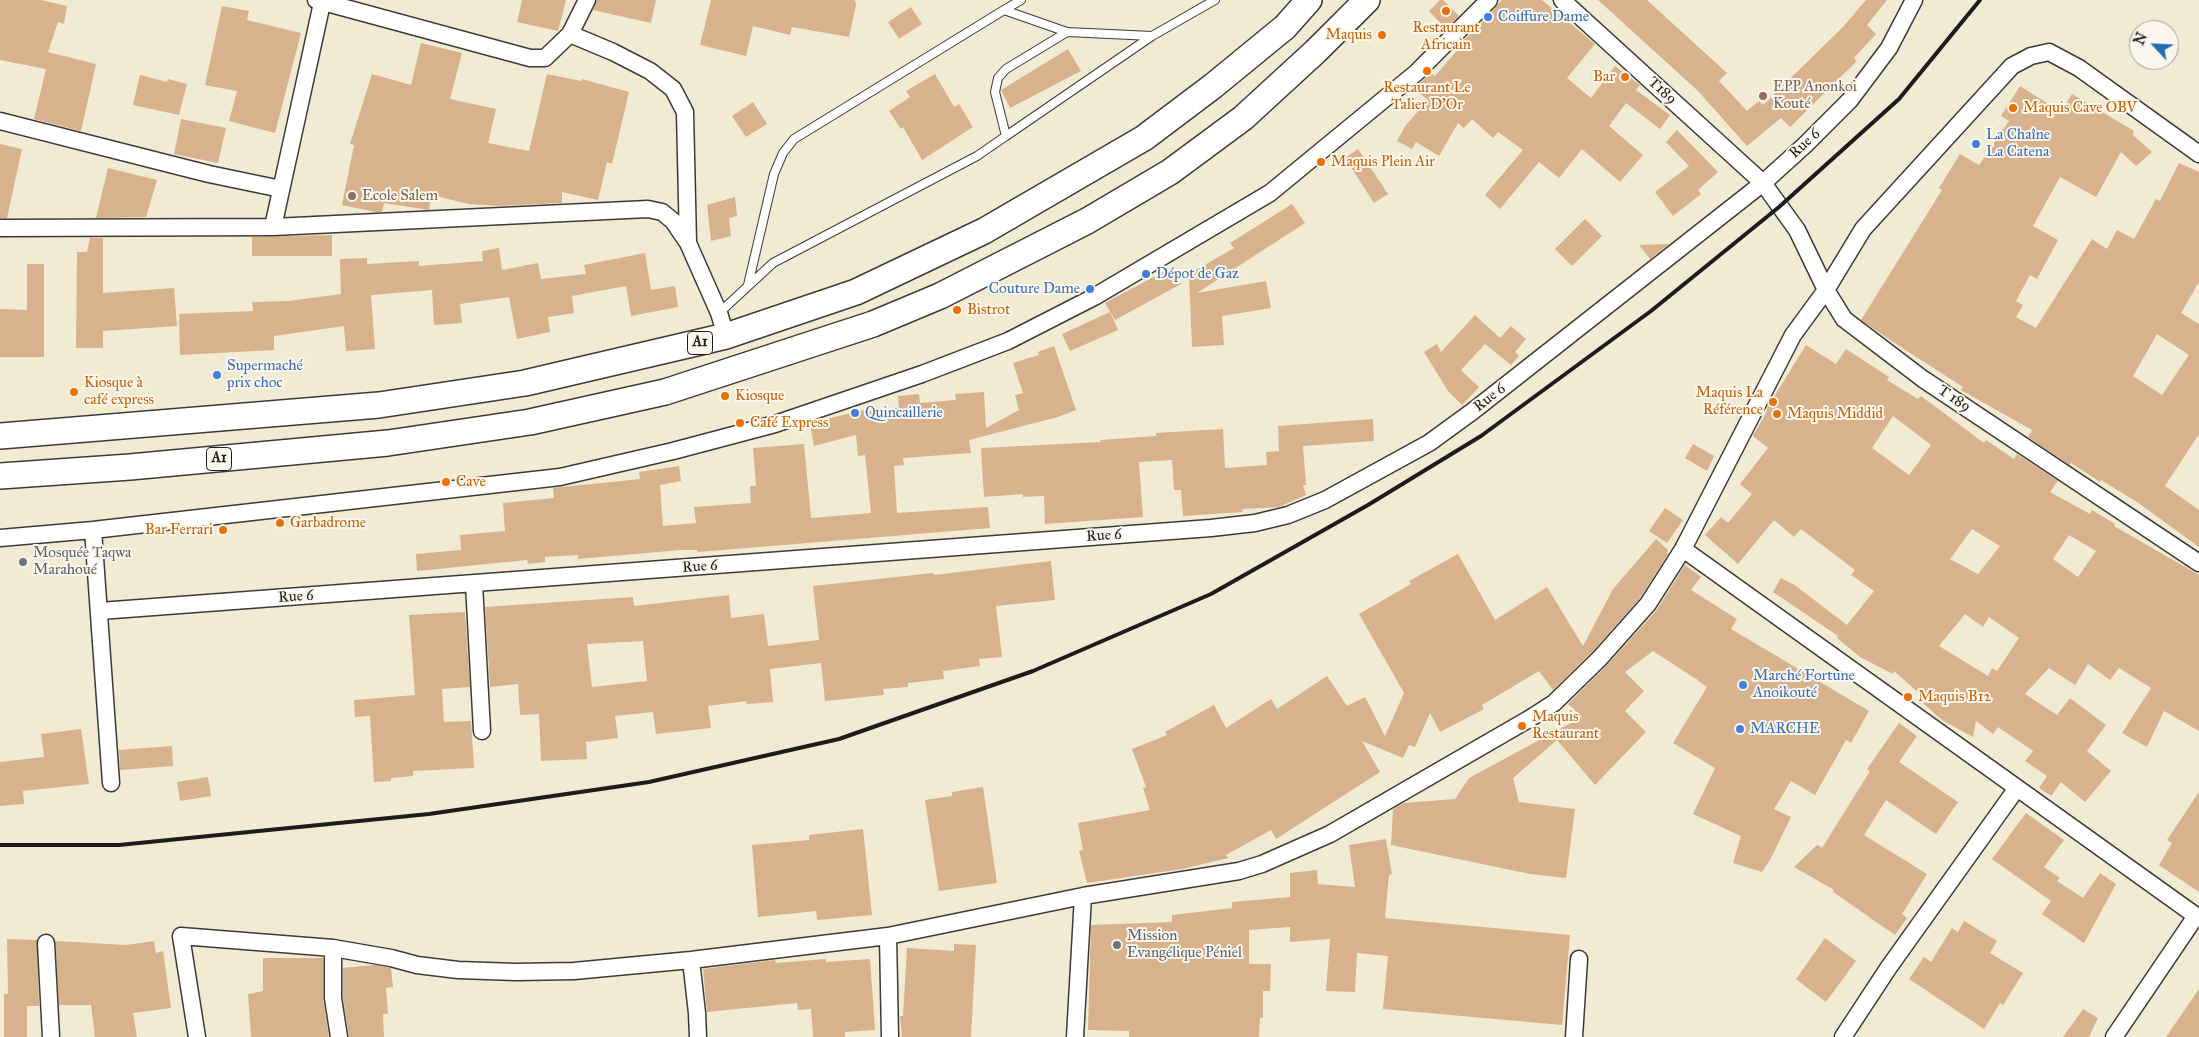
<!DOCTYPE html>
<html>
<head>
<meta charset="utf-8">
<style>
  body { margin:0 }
  #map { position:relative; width:2199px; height:1037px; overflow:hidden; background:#f2ebd3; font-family:"IM FELL Great Primer",serif }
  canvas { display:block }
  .north { position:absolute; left:2129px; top:20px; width:50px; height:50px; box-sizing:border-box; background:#fbf7ec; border:1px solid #a29f99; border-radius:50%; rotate:295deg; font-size:14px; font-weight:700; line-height:20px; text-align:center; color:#1c1c1c }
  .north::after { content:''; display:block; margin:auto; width:18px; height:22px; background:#1f6fb2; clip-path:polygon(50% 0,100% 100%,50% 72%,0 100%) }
</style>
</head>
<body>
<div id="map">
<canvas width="2199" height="1037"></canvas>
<div class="north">N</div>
</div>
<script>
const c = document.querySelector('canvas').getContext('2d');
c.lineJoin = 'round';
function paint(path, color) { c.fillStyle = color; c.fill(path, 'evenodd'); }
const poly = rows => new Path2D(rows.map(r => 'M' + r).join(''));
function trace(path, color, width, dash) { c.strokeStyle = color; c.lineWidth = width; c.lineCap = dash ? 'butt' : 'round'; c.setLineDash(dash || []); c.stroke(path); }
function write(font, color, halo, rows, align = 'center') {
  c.font = font + ' "IM FELL Great Primer",serif'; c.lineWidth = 4; c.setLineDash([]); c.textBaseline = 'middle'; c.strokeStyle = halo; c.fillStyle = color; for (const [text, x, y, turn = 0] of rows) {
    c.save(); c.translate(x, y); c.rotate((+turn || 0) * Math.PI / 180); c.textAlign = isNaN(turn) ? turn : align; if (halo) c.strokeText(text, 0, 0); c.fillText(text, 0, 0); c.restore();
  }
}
paint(poly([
  [0,0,41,0,67,6,64,24,58,22,48,52,96,64,81,131,34,119,46,69,0,60],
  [522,0,566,0,558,31,517,22],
  [597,0,656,0,651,23,593,10],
  [711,0,855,0,856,5,849,37,792,27,790,35,753,26,746,56,700,45],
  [1440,0,1443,0,1459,16,1446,29,1429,11],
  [1502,0,1542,0,1595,44,1567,78,1591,98,1615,66,1640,85,1636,90,1670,115,1660,129,1626,103,1609,126,1643,155,1620,182,1582,149,1559,178,1539,162,1500,209,1485,195,1523,150,1498,132,1493,138,1472,119,1464,128,1458,123,1439,156,1416,142,1412,149,1397,141,1406,125,1428,100,1414,89,1431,73,1435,76,1462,45,1460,43,1474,31],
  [1598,0,1647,0,1727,73,1719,81,1747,111,1759,101,1763,105,1843,27,1866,0,1887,0,1867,25,1876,34,1854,58,1857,61,1790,127,1781,118,1747,146,1698,91],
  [222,6,249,11,247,20,301,33,275,133,229,121,237,91,205,85],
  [911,7,922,24,899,39,888,22],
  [421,43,462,53,450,99,496,109,488,143,529,151,547,74,581,81,582,79,629,92,612,164,607,162,598,200,562,192,562,203,498,206,469,204,431,195,429,210,384,203,382,212,376,212,342,205,354,145,350,144,372,74,411,85],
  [1068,49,1081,71,1010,108,1001,90],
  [935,74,954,107,959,104,973,127,922,160,903,127,901,129,889,111,910,97,906,91],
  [140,75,167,82,168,79,187,84,179,115,133,105],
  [2020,86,2061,112,2072,94,2134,131,2133,135,2152,152,2136,166,2121,152,2096,197,2060,177,2033,226,2058,240,2037,279,2030,275,2016,301,2023,305,2016,317,2036,328,2092,239,2107,249,2117,230,2134,239,2156,199,2160,201,2179,163,2199,172,2199,282,2181,313,2199,324,2199,434,2165,486,2199,510,2199,547,2137,502,2101,480,2100,482,2071,463,2070,465,2028,437,2032,430,1961,390,1963,387,1896,344,1861,320,1942,190,1939,188,1960,154,1979,165,2009,121,2001,116],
  [2157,334,2189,355,2162,395,2133,376],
  [753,102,767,124,746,137,732,116],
  [181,119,226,128,218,163,174,154],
  [1677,130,1718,172,1698,190,1701,194,1673,216,1655,192,1689,166,1666,142],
  [0,144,22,149,7,218,0,218],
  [1358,149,1388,194,1374,203,1345,158],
  [108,168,157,180,146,217,96,218],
  [735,197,737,216,729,218,731,236,711,241,707,205],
  [1292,204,1305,223,1197,293,1266,281,1271,308,1222,316,1224,345,1192,347,1189,274,1234,248,1230,243],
  [1585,219,1602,236,1572,266,1555,249],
  [332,235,332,256,252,256,252,237],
  [90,238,103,238,103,293,174,288,177,326,103,331,103,348,76,348,77,252,87,252],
  [1669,244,1650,259,1639,245],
  [499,248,502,270,538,263,541,279,586,274,584,265,645,253,651,290,675,286,678,307,631,316,626,286,572,296,574,313,548,317,550,332,517,339,509,297,460,304,462,323,434,325,432,290,371,295,375,349,346,351,344,326,274,336,274,350,180,355,179,314,253,311,252,302,289,301,341,294,340,259,367,258,367,264,419,261,419,266,483,261,482,251],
  [27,264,44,264,44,357,0,357,0,309,27,310],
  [1172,267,1181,284,1115,320,1105,303],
  [1110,312,1118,330,1070,351,1062,334],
  [1475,315,1500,338,1511,326,1526,339,1515,352,1519,356,1511,365,1485,344,1461,370,1479,387,1462,405,1448,391,1424,352,1437,344,1441,352],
  [1806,345,1836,364,1846,349,1889,377,1887,380,1918,399,1921,396,1984,443,1986,440,2014,459,2017,454,2058,481,2050,492,2090,514,2092,510,2115,524,2114,526,2199,575,2199,731,2164,711,2147,747,2122,733,2151,688,2119,668,2110,680,2088,664,2075,685,2049,668,2025,694,2057,715,2070,698,2106,725,2087,751,2111,771,2085,802,2061,782,2051,796,2039,788,2047,776,2025,761,2033,751,1998,727,1993,734,1976,721,1973,737,1942,720,1918,699,1921,695,1894,671,1893,674,1860,657,1837,638,1838,636,1773,592,1781,578,1796,586,1847,625,1874,591,1851,575,1855,570,1801,529,1794,537,1774,520,1738,564,1705,535,1721,517,1728,523,1752,494,1740,484,1768,448,1753,436,1767,411,1767,408],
  [1893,416,1931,445,1909,475,1872,448],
  [1972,529,2000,546,1978,574,1950,559],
  [2069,535,2096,551,2078,577,2053,559],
  [1965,614,1983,627,1989,617,2019,638,1997,671,1992,668,1988,676,1939,646],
  [1054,346,1076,410,1058,417,969,440,971,453,903,458,904,465,894,466,897,513,988,507,990,528,698,552,697,550,681,550,578,559,578,555,545,557,545,562,528,564,527,560,417,571,416,554,461,550,460,535,505,531,503,503,554,498,553,488,640,479,639,472,679,466,681,481,660,485,663,526,696,523,694,507,751,503,750,486,756,486,753,448,804,444,811,518,871,513,865,455,858,456,856,435,814,446,810,423,868,409,869,411,899,408,898,396,919,394,920,403,956,400,955,394,984,392,986,428,1019,410,1015,395,1023,393,1013,363,1039,355,1038,352],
  [1373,419,1374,441,1303,446,1306,485,1303,485,1306,495,1279,507,1242,509,1243,512,1183,516,1181,490,1174,490,1172,460,1139,462,1143,517,1045,524,1044,496,1023,497,1023,494,984,497,981,448,1101,442,1100,440,1156,436,1156,433,1223,429,1225,468,1267,465,1266,452,1279,451,1278,426],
  [1693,444,1714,456,1707,471,1685,458],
  [1665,508,1683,520,1667,543,1649,531],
  [1656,539,1668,550,1667,553,1668,554,1640,598,1593,651,1553,690,1539,671,1482,705,1484,709,1440,732,1430,713,1415,747,1409,745,1403,758,1362,741,1380,772,1276,839,1271,830,1226,855,1228,858,1182,869,1087,883,1079,851,1083,850,1078,823,1150,810,1143,788,1146,787,1132,749,1167,735,1165,732,1214,705,1226,728,1271,699,1277,709,1327,676,1347,706,1365,697,1385,736,1404,693,1359,614,1411,584,1409,581,1458,554,1495,620,1547,587,1583,646,1613,589],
  [1051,561,1055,600,996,606,1002,657,979,659,980,666,943,671,944,679,908,683,908,687,883,689,884,695,825,701,821,663,770,669,773,702,747,704,746,701,708,706,711,728,656,734,653,712,615,716,618,738,586,742,587,759,541,761,539,714,520,715,518,684,490,687,485,607,633,597,634,606,729,595,731,618,764,614,768,646,819,640,813,586,933,573,934,575],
  [643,641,647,681,592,687,587,644],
  [1685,565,1701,577,1691,590,1737,619,1731,629,1869,711,1851,743,1846,740,1815,795,1791,781,1774,809,1791,817,1771,858,1762,872,1733,863,1741,836,1693,814,1715,768,1673,743,1707,687,1697,680,1698,678,1696,679,1653,651,1625,672,1644,691,1625,711,1646,732,1595,785,1557,740,1513,778,1519,802,1575,809,1566,878,1530,874,1391,845,1393,809,1404,803,1455,799,1469,778,1582,717,1568,704,1607,665,1656,611],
  [465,612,470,687,442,689,444,722,471,721,474,768,413,771,413,776,391,778,391,781,374,782,370,716,355,717,354,700,415,695,409,615],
  [1899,723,1917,736,1899,762,1958,802,1936,834,1886,800,1864,835,1927,874,1902,914,1907,918,1895,935,1833,892,1834,890,1794,867,1817,845,1822,848,1870,771,1867,769],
  [81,729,89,784,23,791,24,804,0,806,0,762,44,757,41,734],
  [172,746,173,766,120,770,119,750],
  [208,777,211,796,180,801,177,782],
  [983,787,997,883,939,891,925,800,952,796,952,792],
  [2199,792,2199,892,2159,865,2172,843,2167,840],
  [2026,813,2064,840,2044,867,2060,878,2057,881,2083,898,2100,873,2116,884,2084,943,2042,914,2051,901,1992,859],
  [863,829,872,915,817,920,816,911,758,917,752,845,809,840,809,835],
  [1386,839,1392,874,1389,875,1385,918,1570,935,1562,1025,1383,1009,1388,956,1357,953,1355,992,1326,991,1330,939,1290,942,1290,927,1249,930,1249,964,1271,964,1270,991,1263,991,1263,1018,1260,1018,1259,1037,1129,1037,1129,1031,1088,1030,1091,925,1172,922,1172,915,1232,908,1232,902,1290,897,1290,873,1317,870,1318,884,1355,887,1349,845],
  [1964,921,1997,941,1990,953,2023,973,2003,1005,2000,1003,1984,1029,1909,979,1924,957,1931,962,1952,928,1958,932],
  [1825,938,1856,961,1826,1002,1796,979],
  [7,939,37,940,39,1006,27,1006,27,1037,4,1037,4,994,8,994],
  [55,941,126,945,154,941,156,953,163,951,171,1008,133,1013,137,1037,95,1037,91,1005,59,1005],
  [954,944,976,945,971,1037,902,1037,900,1016,903,1016,907,948,954,951],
  [263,958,323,958,323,998,329,1037,251,1037,248,994,263,991],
  [826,959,826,962,870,959,875,1030,845,1032,845,1037,813,1037,811,1009,798,1010,797,1003,707,1012,703,969,775,960,776,963],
  [375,965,391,968,393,987,386,988,388,1014,383,1014,384,1037,349,1037,343,997,343,968],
  [2199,989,2199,1037,2166,1037],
  [2083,1009,2098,1018,2089,1037,2063,1037]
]), '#d7b28d');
const lane = poly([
  [1004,10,1021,0],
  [1006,136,1152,36],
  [748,285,774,174,783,153,794,139,1004,10,1067,32],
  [719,313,773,263,977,156,1006,136,995,92,998,78,1006,69,1067,32,1152,36,1215,0]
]);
const street = poly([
  [316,0,530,58,545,58,570,34,587,0],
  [1562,0,1763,183,1797,230,1826,290,1844,319,1923,379,2199,563],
  [570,34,613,52,650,71,673,89,685,112,688,243],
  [0,121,209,174,281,189],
  [273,227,322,3],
  [0,228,273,227,648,209,662,212,673,221,688,243,719,313,726,336],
  [93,530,111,783],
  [0,538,93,530,560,477,673,451,775,424,922,374,1008,341,1094,297,1270,193,1416,73,1489,0],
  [1683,549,2199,918],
  [474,584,482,731],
  [100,611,1211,528,1255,523,1288,515,1325,500,1429,443,1473,411,1763,183,1805,145,1850,100,1889,48,1914,0],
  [888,936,890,1037],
  [46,943,51,1037],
  [333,948,333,998,339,1037],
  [691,960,697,1013,698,1037],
  [197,1037,181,936,333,948,391,958,417,965,458,970,516,972,574,971,691,960,888,936,1083,896,1239,871,1262,864,1330,834,1529,719,1554,703,1600,658,1648,604,1683,549,1793,335,1826,290,1863,229,2012,66,2031,56,2049,52,2079,68,2199,154],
  [1075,1037,1083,896],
  [1574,1037,1579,959],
  [1843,1037,1889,967,2017,788],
  [2114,1037,2196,916]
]);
const primary = poly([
  [0,436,379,405,525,383,726,336,856,292,984,231,1144,138,1213,86,1285,27,1309,0],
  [0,476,130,467,388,443,530,422,665,392,873,324,940,296,1087,221,1170,172,1243,118,1316,51,1367,0]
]);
trace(lane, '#3c3b37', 10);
trace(street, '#3c3b37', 19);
trace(primary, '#3c3b37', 28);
trace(lane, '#fff', 8);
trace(street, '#fff', 16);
trace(primary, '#fff', 25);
trace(poly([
  [0,845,119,845,429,814,649,782,839,739,1033,671,1211,594,1368,505,1481,436,1651,311,1779,207,1899,99,1980,0]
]), '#1c1c1c', 4);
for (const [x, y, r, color] of [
  [1446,11,5,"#e8710a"],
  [1488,17,5,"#3f7fe0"],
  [1382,35,5,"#e8710a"],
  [1427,71,5,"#e8710a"],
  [1625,77,5,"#e8710a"],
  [1763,96,5,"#8d6e63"],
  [2013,108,5,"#e8710a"],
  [1976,144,5,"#3f7fe0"],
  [1321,162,5,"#e8710a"],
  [352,196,5,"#8d6e63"],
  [1146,274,5,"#3f7fe0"],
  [1090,289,5,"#3f7fe0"],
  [957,310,5,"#e8710a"],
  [217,375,5,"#3f7fe0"],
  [74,392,5,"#e8710a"],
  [725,396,5,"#e8710a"],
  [1773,402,5,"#e8710a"],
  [855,413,5,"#3f7fe0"],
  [1777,414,5,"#e8710a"],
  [740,423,5,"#e8710a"],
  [446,482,5,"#e8710a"],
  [280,523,5,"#e8710a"],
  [223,530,5,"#e8710a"],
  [23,562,5,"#6b7280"],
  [1743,685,5,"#3f7fe0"],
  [1908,697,5,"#e8710a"],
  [1522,726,5,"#e8710a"],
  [1740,729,5,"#3f7fe0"],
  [1117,945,5,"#6b7280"]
]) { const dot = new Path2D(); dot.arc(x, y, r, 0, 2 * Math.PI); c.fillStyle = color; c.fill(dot); trace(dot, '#fbf7ec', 2); }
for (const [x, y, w] of [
  [700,343,25],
  [219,459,25]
]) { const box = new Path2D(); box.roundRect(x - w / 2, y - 11.5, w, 23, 4); c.fillStyle = '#fbf7ec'; c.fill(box); trace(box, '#1c1c1c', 1); }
write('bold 14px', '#1c1c1c', null, [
  ["A1",700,343],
  ["A1",219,459]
]);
write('15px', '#366cbe', '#fbf7ec', [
  ["Coiffure Dame",1498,17],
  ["La Chaîne",1986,135],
  ["La Catena",1986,152],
  ["Dépot de Gaz",1156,274],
  ["Couture Dame",1080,289,"right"],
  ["Supermaché",227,366],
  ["prix choc",227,383],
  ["Quincaillerie",865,413],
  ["Marché Fortune",1753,676],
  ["Anoikouté",1753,693],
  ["MARCHE",1750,729]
], 'left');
write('15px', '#c56008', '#fbf7ec', [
  ["Restaurant",1446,28,"center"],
  ["Africain",1446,45,"center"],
  ["Maquis",1372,35,"right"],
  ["Bar",1615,77,"right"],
  ["Restaurant Le",1427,88,"center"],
  ["Talier D'Or",1427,105,"center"],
  ["Maquis Cave OBV",2023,108],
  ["Maquis Plein Air",1331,162],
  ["Bistrot",967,310],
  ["Kiosque à",84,383],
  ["café express",84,400],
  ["Maquis La",1763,393,"right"],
  ["Référence",1763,410,"right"],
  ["Kiosque",735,396],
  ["Maquis Middid",1787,414],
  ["Café Express",750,423],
  ["Cave",456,482],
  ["Garbadrome",290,523],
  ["Bar Ferrari",213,530,"right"],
  ["Maquis B12",1918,697],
  ["Maquis",1532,717],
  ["Restaurant",1532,734]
], 'left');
write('15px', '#785e54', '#fbf7ec', [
  ["EPP Anonkoi",1773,87],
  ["Kouté",1773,104],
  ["Ecole Salem",362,196]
], 'left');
write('15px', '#1c1c1c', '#fbf7ec', [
  ["T189",1662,91,42],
  ["Rue 6",1805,144,-43],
  ["Rue 6",1490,398,-38],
  ["T 189",1954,399,34],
  ["Rue 6",1104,536,-4],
  ["Rue 6",700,567,-4],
  ["Rue 6",296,597,-4]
]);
write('15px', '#5b616d', '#fbf7ec', [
  ["Mosquée Taqwa",33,553],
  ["Marahoué",33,570],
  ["Mission",1127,936],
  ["Evangélique Péniel",1127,953]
], 'left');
</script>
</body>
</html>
